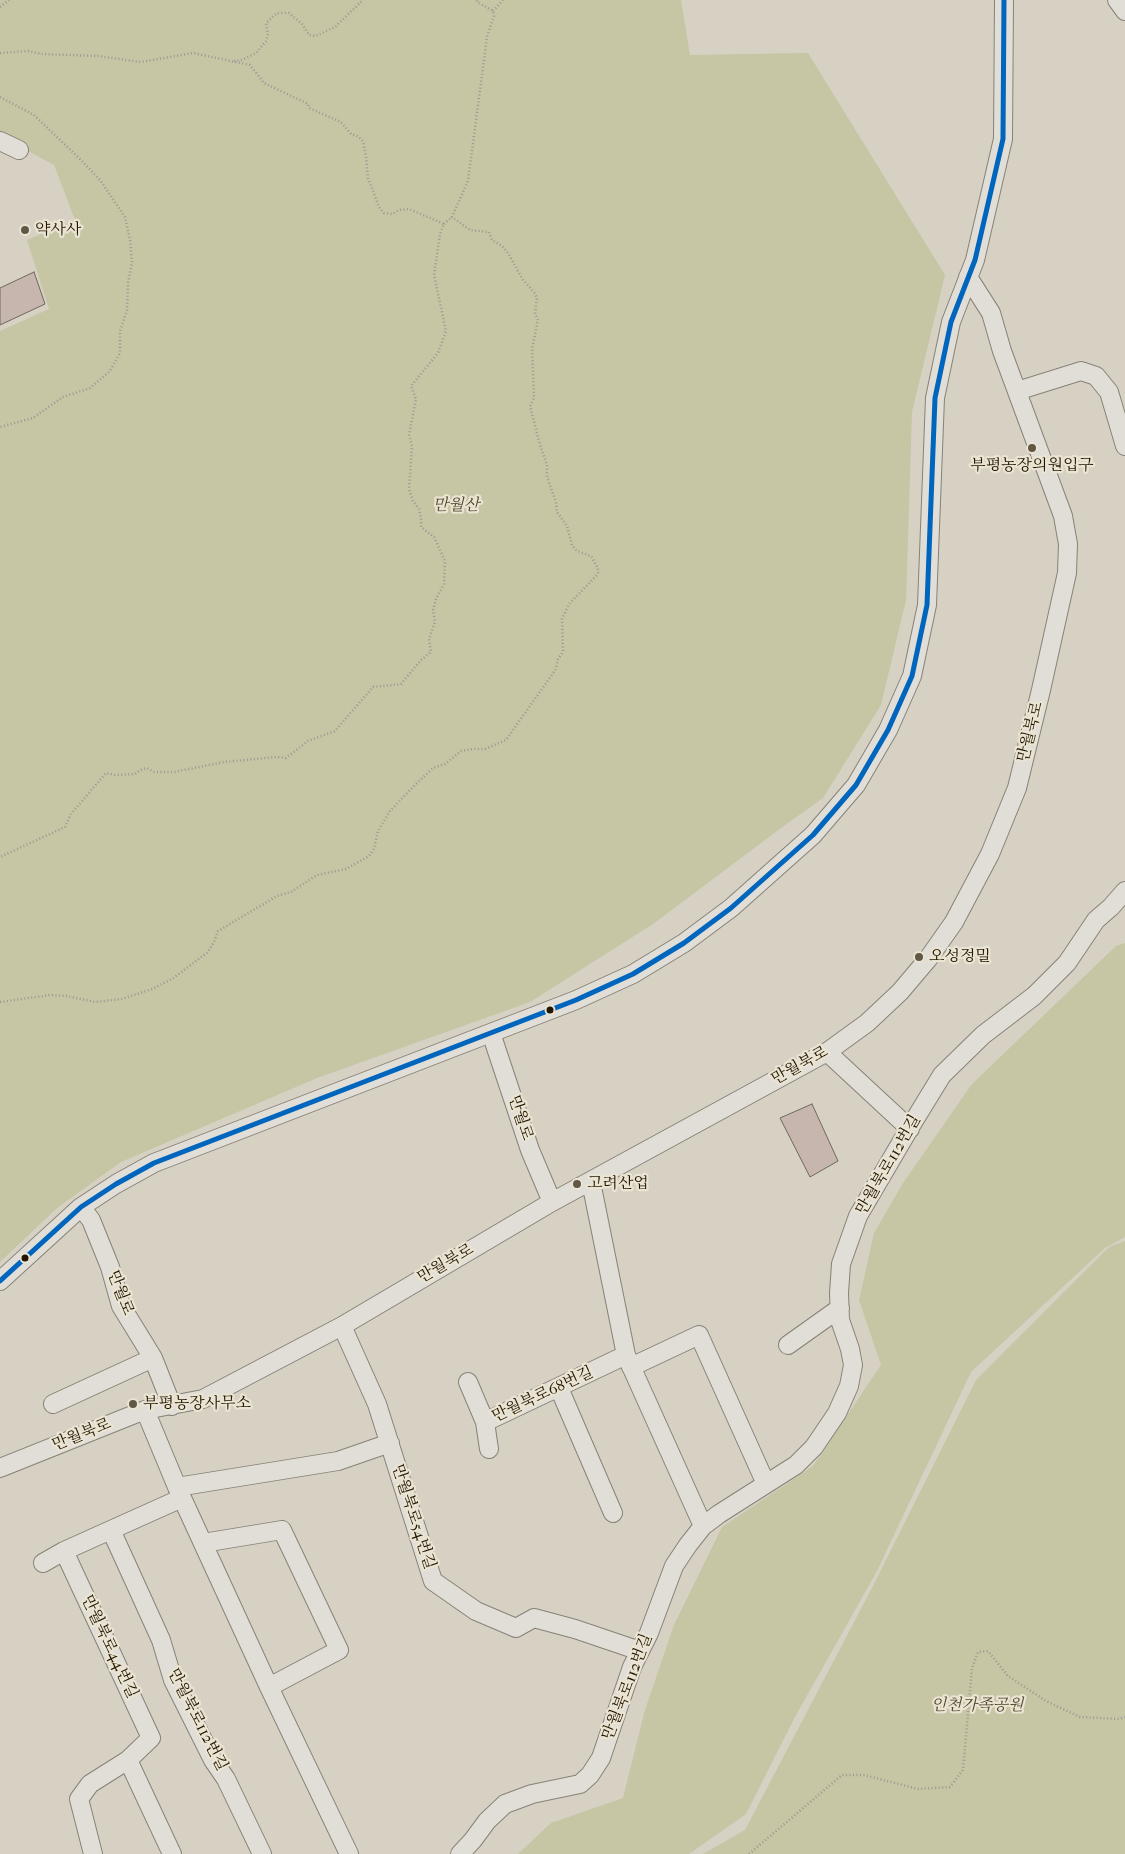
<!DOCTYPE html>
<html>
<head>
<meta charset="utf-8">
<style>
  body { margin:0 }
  canvas { display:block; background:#d6d1c3 }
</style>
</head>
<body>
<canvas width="1125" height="1854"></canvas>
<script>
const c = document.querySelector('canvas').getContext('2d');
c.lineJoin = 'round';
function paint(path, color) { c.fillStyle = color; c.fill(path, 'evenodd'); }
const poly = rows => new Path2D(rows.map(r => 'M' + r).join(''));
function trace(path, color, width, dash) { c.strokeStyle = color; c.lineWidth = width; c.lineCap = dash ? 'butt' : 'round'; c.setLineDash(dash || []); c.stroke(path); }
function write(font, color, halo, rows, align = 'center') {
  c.font = font + ' "IM FELL French Canon","Noto Serif KR",serif'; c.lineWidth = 4.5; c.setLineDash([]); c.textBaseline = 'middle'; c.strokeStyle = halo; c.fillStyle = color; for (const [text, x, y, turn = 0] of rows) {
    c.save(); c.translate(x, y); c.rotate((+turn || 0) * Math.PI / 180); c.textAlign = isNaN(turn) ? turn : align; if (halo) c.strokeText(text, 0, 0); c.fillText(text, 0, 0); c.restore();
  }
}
paint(poly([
  [0,0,681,0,690,55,808,53,945,275,912,412,906,600,881,705,823,798,781,828,653,924,530,1002,317,1078,121,1162,57,1208,0,1262,0,331,49,309,27,240,75,220,54,165,0,136],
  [1125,943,1125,1237,1105,1248,971,1372,877,1571,795,1717,746,1814,689,1854,518,1854,551,1823,623,1798,645,1710,674,1625,722,1527,813,1466,881,1365,859,1300,874,1233,903,1183,972,1084,1116,946],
  [1125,1241,1125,1854,703,1854,745,1830,873,1586,976,1380,1109,1247]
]), '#c6c5a4');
const building = poly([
  [34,272,45,304,0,325,0,288,34,272],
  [812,1104,838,1161,810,1177,780,1118,812,1104]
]);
paint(building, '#c7b6ae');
trace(building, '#6e685e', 1);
const minor = poly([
  [1117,0,1125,11],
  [0,141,19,150],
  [1017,391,1081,371,1096,376,1109,392,1125,446],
  [491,1033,530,1150,552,1202],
  [827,1052,910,1129],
  [591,1182,626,1355,703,1526],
  [81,1207,91,1220,110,1267,121,1306,153,1358,172,1406],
  [0,1281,81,1207,116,1184,154,1163,576,1000,633,974,684,943,731,908,813,835,856,785,888,730,912,676,927,605,935,398,951,322,975,260,1003,139,1004,0],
  [342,1326,377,1404,433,1581,476,1611,516,1628,534,1618,575,1629,640,1651],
  [788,1345,840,1308],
  [631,1367,699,1335,766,1484],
  [468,1382,485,1422,489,1449],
  [559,1388,613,1513],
  [53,1404,153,1358],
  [145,1410,177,1487,269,1687,349,1854],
  [485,1422,626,1355],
  [0,1468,145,1410,203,1399,342,1326,552,1202,827,1052,867,1023,900,992,928,959,954,922,990,854,1017,788,1041,690,1067,573,1068,544,1063,516,1002,351,991,313,968,277],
  [177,1487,338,1461,390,1443],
  [111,1530,161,1640,173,1680,213,1760,226,1779,262,1854],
  [203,1543,282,1530,339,1650,269,1687],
  [64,1551,151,1738,128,1760,90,1784,79,1799,93,1854],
  [43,1563,64,1551,182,1498],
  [128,1760,172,1854],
  [460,1854,473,1840,487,1821,505,1804,532,1794,580,1784,590,1775,601,1758,632,1667,649,1633,674,1566,688,1545,703,1526,719,1514,796,1465,814,1447,837,1413,849,1386,853,1365,850,1349,840,1320,839,1293,841,1264,858,1216,912,1124,942,1075,983,1035,1034,996,1067,963,1096,920,1111,907,1125,891]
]);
trace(minor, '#878278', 20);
trace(poly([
  [0,7,9,0],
  [493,11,503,0],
  [0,53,28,51,42,54,98,56,141,62,193,53,250,65,264,83,308,104,309,108,341,122,351,134,357,136,363,141,366,157,368,178,379,207,384,213,392,214,399,210,409,209,444,224,440,234,434,275,446,331,438,353,411,386,416,399,409,435,412,446,409,489,413,501,419,509,421,518,421,527,434,537,445,561,444,584,436,599,433,610,435,622,429,639,431,652,421,660,401,684,373,687,335,731,308,741,286,758,276,757,224,762,174,772,154,772,147,768,140,770,135,774,115,775,106,773,71,814,65,827,0,857],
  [234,61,242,60,256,53,266,41,268,34,266,23,277,13,289,13,302,24,309,35,316,36,335,27,363,0],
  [0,97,34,115,81,160,100,180,125,217,130,240,132,262,128,283,127,310,120,331,120,353,110,371,90,388,63,397,33,418,0,427],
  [444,224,452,217],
  [0,1002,50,995,67,996,95,1002,122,999,152,989,172,979,208,952,214,942,218,931,277,896,291,892,317,875,346,869,369,856,374,849,378,831,390,811,415,785,433,768,445,764,461,751,473,749,485,749,506,740,556,669,558,659,563,652,562,619,569,604,598,574,598,568,591,556,577,551,572,545,567,526,557,512,556,502,547,477,547,465,540,445,530,406,534,398,532,349,538,320,535,314,537,298,534,292,523,280,508,253,502,246,492,240,489,232,470,230,452,217,468,181,487,37,494,16,493,11,477,2,477,0],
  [749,1854,842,1775,864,1775,918,1789,950,1787,963,1770,972,1668,978,1652,988,1651,1008,1676,1046,1701,1080,1717,1119,1719,1125,1717]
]), '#9b9891', 2.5, [1, 2.5]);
trace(minor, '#e1ded7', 18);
trace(poly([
  [0,1281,81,1207,116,1184,154,1163,576,1000,633,974,684,943,731,908,813,835,856,785,888,730,912,676,927,605,935,398,951,322,975,260,1003,139,1004,0]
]), '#0065bd', 5);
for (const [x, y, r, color] of [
  [25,230,5,"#625745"],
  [1032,448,5,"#625745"],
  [919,957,5,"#625745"],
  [550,1010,4.5,"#231501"],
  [577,1184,5,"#625745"],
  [25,1258,4.5,"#231501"],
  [133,1404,5,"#625745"]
]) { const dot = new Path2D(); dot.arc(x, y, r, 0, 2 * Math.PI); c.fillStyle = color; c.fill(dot); trace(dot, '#eae4d3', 2); }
write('16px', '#231501', '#eae4d3', [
  ["약사사",35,230],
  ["부평농장의원입구",1032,466,"center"],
  ["오성정밀",929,957],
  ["고려산업",587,1184],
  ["부평농장사무소",143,1404]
], 'left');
write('italic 16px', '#50472a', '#eae4d3', [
  ["만월산",456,506],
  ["인천가족공원",977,1706]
]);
write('16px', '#231501', '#eae4d3', [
  ["만월북로",1031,732,-76],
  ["만월북로",800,1066,-29],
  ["만월로",520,1118,72],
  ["만월북로112번길",889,1165,-60],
  ["만월북로",446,1264,-30],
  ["만월로",120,1293,69],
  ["만월북로68번길",543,1395,-25],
  ["만월북로",82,1435,-22],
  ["만월북로54번길",413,1517,72],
  ["만월북로44번길",109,1647,65],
  ["만월북로112번길",628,1687,-69],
  ["만월북로112번길",197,1720,63]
]);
</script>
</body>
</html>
